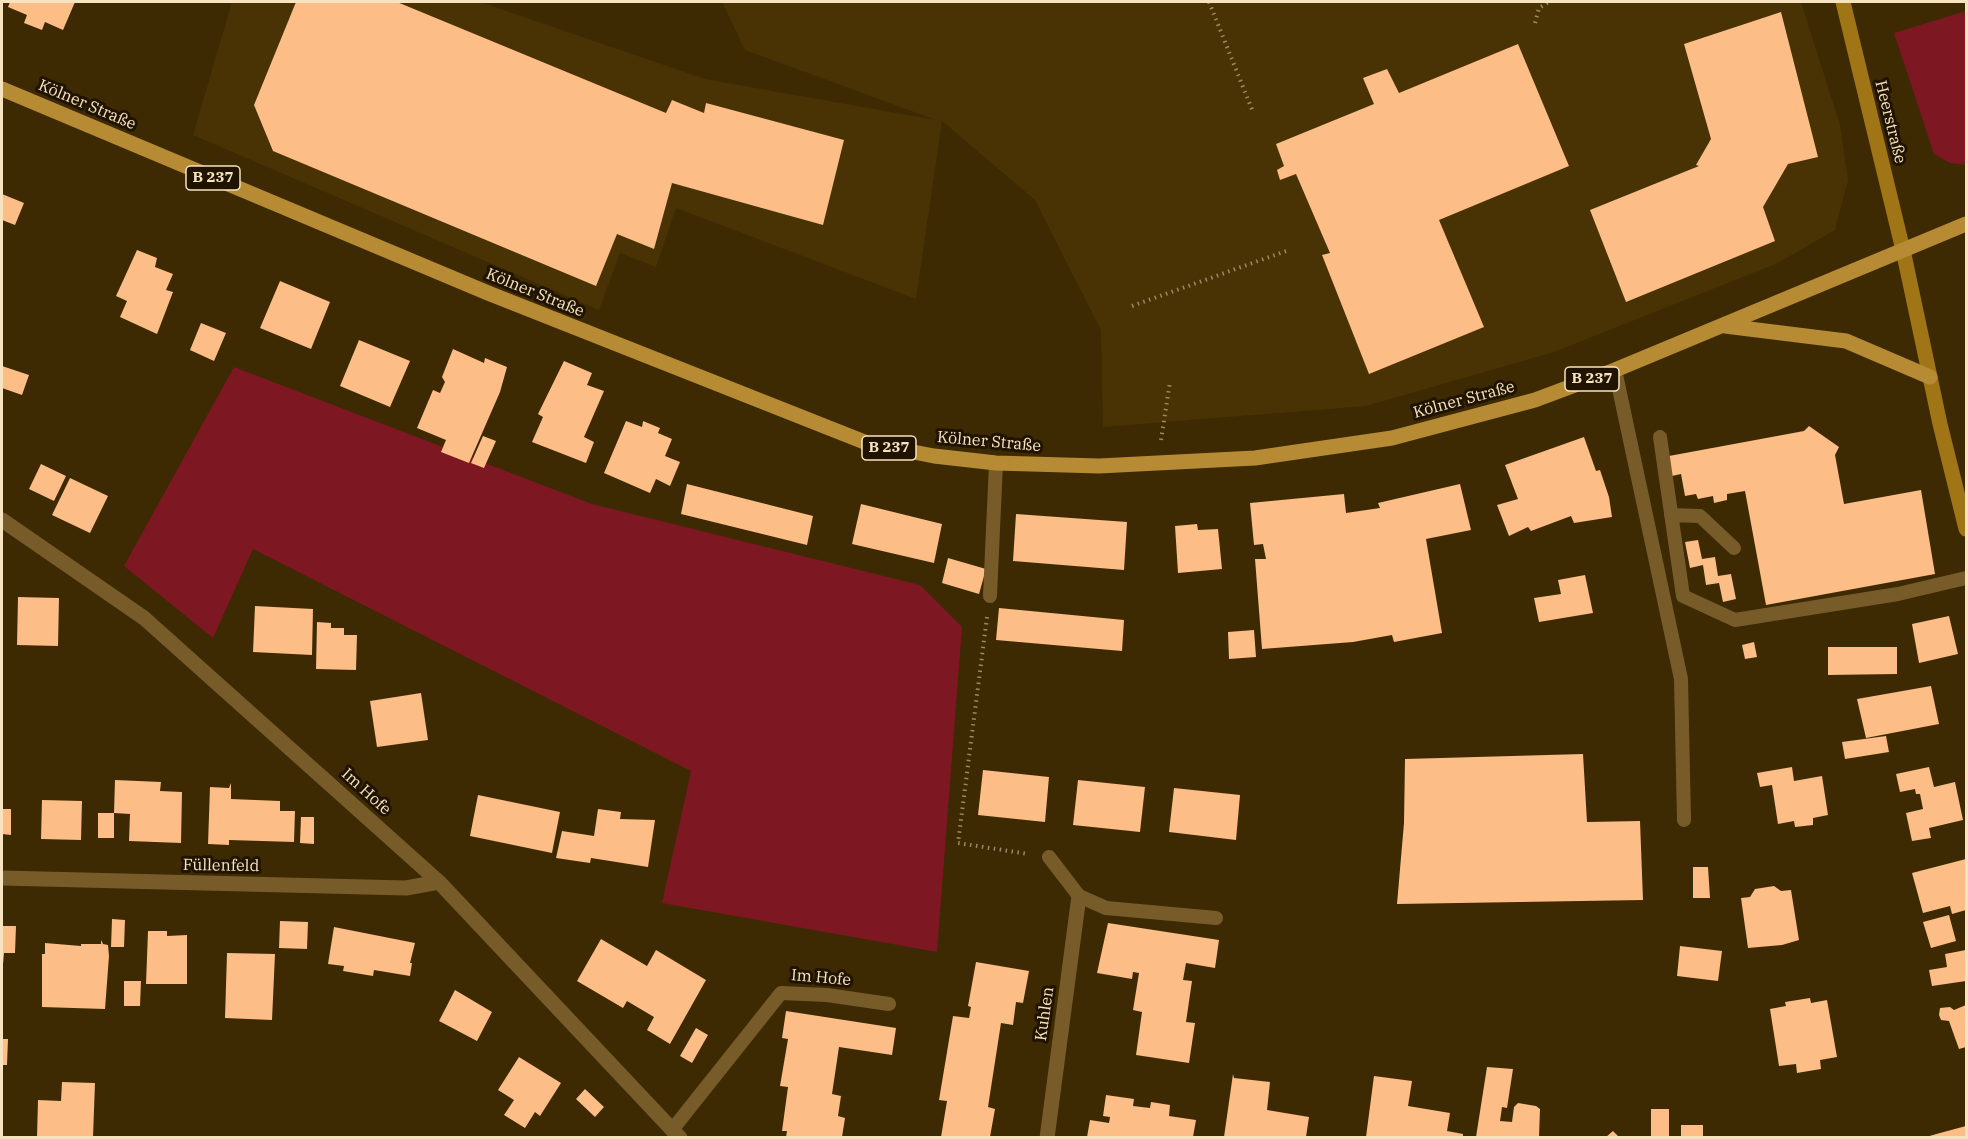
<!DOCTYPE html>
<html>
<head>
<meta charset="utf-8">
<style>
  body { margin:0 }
  #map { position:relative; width:1968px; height:1139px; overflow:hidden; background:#3d2a02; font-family:"IBM Plex Serif",serif }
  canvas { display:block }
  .frame { position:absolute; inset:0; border:3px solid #f7e3c0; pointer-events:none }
</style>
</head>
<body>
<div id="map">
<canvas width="1968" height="1139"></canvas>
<div class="frame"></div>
</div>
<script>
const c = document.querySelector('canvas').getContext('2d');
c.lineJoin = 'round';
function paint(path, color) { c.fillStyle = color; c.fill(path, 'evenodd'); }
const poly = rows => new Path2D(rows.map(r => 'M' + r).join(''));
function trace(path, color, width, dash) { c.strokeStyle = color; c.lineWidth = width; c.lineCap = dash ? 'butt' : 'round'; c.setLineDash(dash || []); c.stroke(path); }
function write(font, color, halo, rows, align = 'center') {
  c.font = font + ' "IBM Plex Serif",serif'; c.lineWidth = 6; c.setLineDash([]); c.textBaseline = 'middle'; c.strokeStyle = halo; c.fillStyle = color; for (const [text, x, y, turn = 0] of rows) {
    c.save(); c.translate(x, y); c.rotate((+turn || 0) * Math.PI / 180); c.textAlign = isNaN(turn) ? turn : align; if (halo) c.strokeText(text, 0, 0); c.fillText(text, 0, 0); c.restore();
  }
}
paint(poly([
  [232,2,480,2,705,79,936,120,745,50,722,2,1801,2,1840,125,1848,180,1835,230,1778,263,1554,352,1366,406,1103,427,1101,330,1035,200,942,121,916,299,676,208,656,267,620,253,599,310,193,135]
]), '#493304');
paint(poly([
  [1966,11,1966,165,1950,163,1934,154,1894,33],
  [234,367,592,504,920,585,962,627,937,952,662,903,691,771,253,549,213,638,124,566]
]), '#7d1722');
paint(poly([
  [10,2,75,2,63,30,45,22,42,30,24,23,27,15,8,7],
  [296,2,397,2,666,113,672,100,704,113,706,103,844,140,823,225,672,183,654,249,617,234,596,286,273,151,254,105],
  [1781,12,1818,157,1788,164,1763,207,1775,241,1626,302,1590,210,1699,166,1696,165,1711,139,1684,44],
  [1518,44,1569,166,1439,220,1484,327,1369,374,1322,255,1330,253,1296,174,1280,180,1277,170,1284,166,1276,144,1374,104,1363,78,1387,69,1399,93],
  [2,194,24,203,15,225,2,220],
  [137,250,157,258,155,267,173,274,166,290,173,292,157,334,120,317,127,301,116,296],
  [280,281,330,302,311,349,260,328],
  [201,323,226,333,214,361,190,350],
  [359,340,410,361,390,407,340,386],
  [453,349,484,363,485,358,507,367,500,392,469,463,441,452,446,440,417,428,433,390,440,393,445,382,442,377],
  [564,361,592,373,587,385,604,391,584,437,594,442,586,463,532,442,543,417,538,414],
  [2,366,29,375,22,395,2,388],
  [626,421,642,427,643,421,660,428,658,433,672,439,665,456,680,462,670,486,656,479,650,493,604,473],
  [1809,426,1839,447,1835,455,1844,504,1921,490,1935,574,1766,605,1745,491,1727,494,1727,500,1714,503,1713,496,1698,499,1696,494,1685,496,1681,474,1672,476,1669,456,1804,431],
  [483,436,496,441,484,468,471,463],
  [1584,437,1596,471,1600,470,1609,497,1612,517,1574,523,1571,516,1531,531,1528,527,1509,536,1497,505,1518,499,1505,465],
  [41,464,66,476,54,501,29,489],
  [70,478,108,496,90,533,52,515],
  [687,484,813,516,807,545,681,514],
  [1460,484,1471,530,1426,539,1442,633,1394,642,1392,635,1353,642,1262,649,1255,559,1266,559,1263,544,1254,545,1250,503,1344,494,1346,513,1380,508,1378,503],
  [861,504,942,524,934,563,852,544],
  [1016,514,1127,522,1124,570,1013,561],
  [1197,524,1198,530,1218,529,1222,569,1178,573,1175,526],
  [1698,540,1702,559,1715,557,1718,576,1731,574,1736,599,1723,602,1719,583,1706,585,1703,565,1690,568,1685,542],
  [948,558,986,569,979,594,942,583],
  [1585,575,1593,613,1539,622,1534,598,1561,594,1558,580],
  [18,597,59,598,58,646,17,645],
  [255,606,313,609,312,655,253,652],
  [999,608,1124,620,1122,651,996,640],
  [1949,616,1958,654,1919,663,1912,624],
  [317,622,331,623,331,628,344,628,344,635,357,635,356,670,316,669],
  [1254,630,1256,657,1229,659,1228,632],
  [1754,642,1757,657,1745,659,1742,645],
  [1828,647,1897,647,1897,674,1828,675],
  [1931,686,1939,724,1866,738,1857,699],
  [421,693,428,740,377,747,370,701],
  [1886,736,1889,752,1845,759,1842,742],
  [1583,754,1587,822,1640,821,1643,900,1397,904,1404,823,1405,759],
  [1792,767,1794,781,1822,776,1828,815,1813,818,1813,825,1795,827,1794,821,1778,824,1772,785,1760,787,1757,773],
  [1929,767,1934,787,1955,782,1963,820,1929,828,1931,838,1912,841,1906,813,1923,809,1920,794,1916,794,1915,789,1900,792,1896,774],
  [983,770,1049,777,1045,822,978,815],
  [115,780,161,782,160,791,182,792,181,843,129,841,130,814,114,813],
  [1078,780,1145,787,1140,832,1073,825],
  [231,783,231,799,280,801,280,811,295,811,294,842,229,840,229,845,208,844,210,787,229,788],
  [1174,788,1240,795,1236,840,1169,832],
  [478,795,560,812,552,853,470,836],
  [42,800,82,801,81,840,41,839],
  [2,809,11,809,11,835,2,834],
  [598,809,621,812,620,819,655,820,648,867,591,858,590,863,556,858,562,831,594,836],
  [98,813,114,813,114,838,98,838],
  [301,817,314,817,314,844,300,843],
  [1966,859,1966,910,1952,914,1950,906,1923,913,1912,873],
  [1693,867,1708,867,1710,898,1693,898],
  [1774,886,1781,891,1791,890,1799,940,1782,945,1748,948,1741,898,1750,897,1755,889],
  [1949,915,1956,941,1931,948,1923,922],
  [112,919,125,920,124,947,111,947],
  [280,921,308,922,307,949,279,948],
  [1108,923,1219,940,1215,968,1186,963,1183,980,1192,981,1186,1022,1195,1023,1189,1063,1136,1055,1142,1012,1133,1010,1139,973,1133,972,1132,979,1097,973],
  [2,926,16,926,15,953,4,953,3,964],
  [334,927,415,943,410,963,412,963,410,976,374,970,373,976,343,971,344,966,328,964],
  [148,931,167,931,167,936,187,935,187,984,146,984],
  [601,939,647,966,656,950,706,980,670,1044,647,1030,654,1017,627,1001,623,1008,577,981],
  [101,940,103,944,108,945,109,956,105,1009,42,1007,42,954,45,954,45,943,81,946,81,944,101,944],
  [1680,946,1722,951,1718,981,1677,976],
  [1966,950,1966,981,1932,986,1929,970,1947,967,1945,954],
  [227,953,275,954,272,1020,225,1018],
  [976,962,1029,971,1023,1003,1016,1002,1013,1025,1001,1023,988,1107,995,1109,990,1137,941,1137,947,1101,939,1100,953,1016,969,1018,971,1007,968,1006],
  [124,981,141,981,140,1006,124,1006],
  [455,990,492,1012,477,1041,439,1021],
  [1810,998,1811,1003,1827,1000,1837,1057,1820,1060,1821,1069,1797,1073,1796,1064,1779,1066,1770,1009,1786,1006,1785,1002],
  [1966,1005,1966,1047,1959,1049,1949,1021,1941,1020,1939,1015,1940,1008,1950,1007,1954,1010],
  [786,1011,896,1028,892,1055,839,1047,832,1094,841,1096,838,1116,845,1118,842,1137,786,1137,787,1131,782,1131,788,1087,780,1086,788,1039,782,1038],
  [696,1028,708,1035,692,1063,680,1056],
  [2,1039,8,1039,7,1065,2,1065],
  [519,1057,561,1083,540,1116,535,1112,525,1128,504,1115,514,1100,498,1090],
  [1487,1067,1513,1069,1507,1108,1502,1107,1500,1121,1512,1122,1514,1107,1518,1103,1536,1106,1540,1109,1539,1137,1476,1137],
  [1233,1074,1234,1078,1270,1082,1267,1110,1309,1117,1306,1137,1224,1137],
  [1374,1076,1412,1081,1408,1106,1450,1113,1447,1131,1463,1134,1463,1137,1366,1137],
  [62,1082,95,1083,93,1137,37,1137,38,1100,61,1101],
  [585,1089,604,1107,595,1117,576,1099],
  [1106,1095,1134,1099,1133,1106,1150,1108,1151,1102,1170,1105,1169,1116,1196,1120,1193,1137,1087,1137,1090,1120,1109,1123,1110,1117,1103,1116],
  [1651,1109,1669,1109,1669,1137,1651,1137],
  [1681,1125,1703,1125,1703,1137,1681,1137],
  [1966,1126,1966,1137,1926,1137,1940,1133],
  [1613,1131,1619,1137,1606,1137]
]), '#fcbd87');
trace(poly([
  [1209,2,1253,112],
  [1535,23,1539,8,1549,2],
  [1132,306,1289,250],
  [1161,440,1170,382],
  [987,617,958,843,1028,854]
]), '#9c8863', 4, [1.5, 4.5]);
trace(poly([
  [1615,370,1681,679,1684,820],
  [1660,437,1683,596,1735,620,1898,594,1966,578],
  [1671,515,1700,516,1734,548],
  [990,596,996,463],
  [1049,857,1079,896,1106,908,1216,918],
  [672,1130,781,993,827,995,889,1004]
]), '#775c2a', 14);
trace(poly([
  [2,520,144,618,439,882,680,1138],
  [2,878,406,888,439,882],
  [1047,1138,1079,896]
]), '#775c2a', 15);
trace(poly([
  [1843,2,1903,250,1940,424,1966,529]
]), '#a07516', 15);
trace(poly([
  [2,89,488,293,867,443,934,456,996,463,1099,466,1255,458,1392,438,1535,400,1615,370,1966,224],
  [1725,326,1846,341,1930,377]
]), '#b68b34', 15);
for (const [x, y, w] of [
  [213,178,54],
  [1592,379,54],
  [889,448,54]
]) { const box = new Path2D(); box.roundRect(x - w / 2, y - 12, w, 24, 4.5); c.fillStyle = '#201401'; c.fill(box); trace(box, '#f7e3c0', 1.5); }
write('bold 15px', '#f7e3c0', null, [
  ["B 237",213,178],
  ["B 237",1592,379],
  ["B 237",889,448]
]);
write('16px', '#f7e3c0', '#201401', [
  ["Kölner Straße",87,105,23],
  ["Heerstraße",1890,122,76],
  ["Kölner Straße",535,293,22],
  ["Kölner Straße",1464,400,-15],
  ["Kölner Straße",989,442,5],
  ["Im Hofe",366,792,42],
  ["Füllenfeld",221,866,1],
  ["Im Hofe",821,978,5],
  ["Kuhlen",1045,1014,-82]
]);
</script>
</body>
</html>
